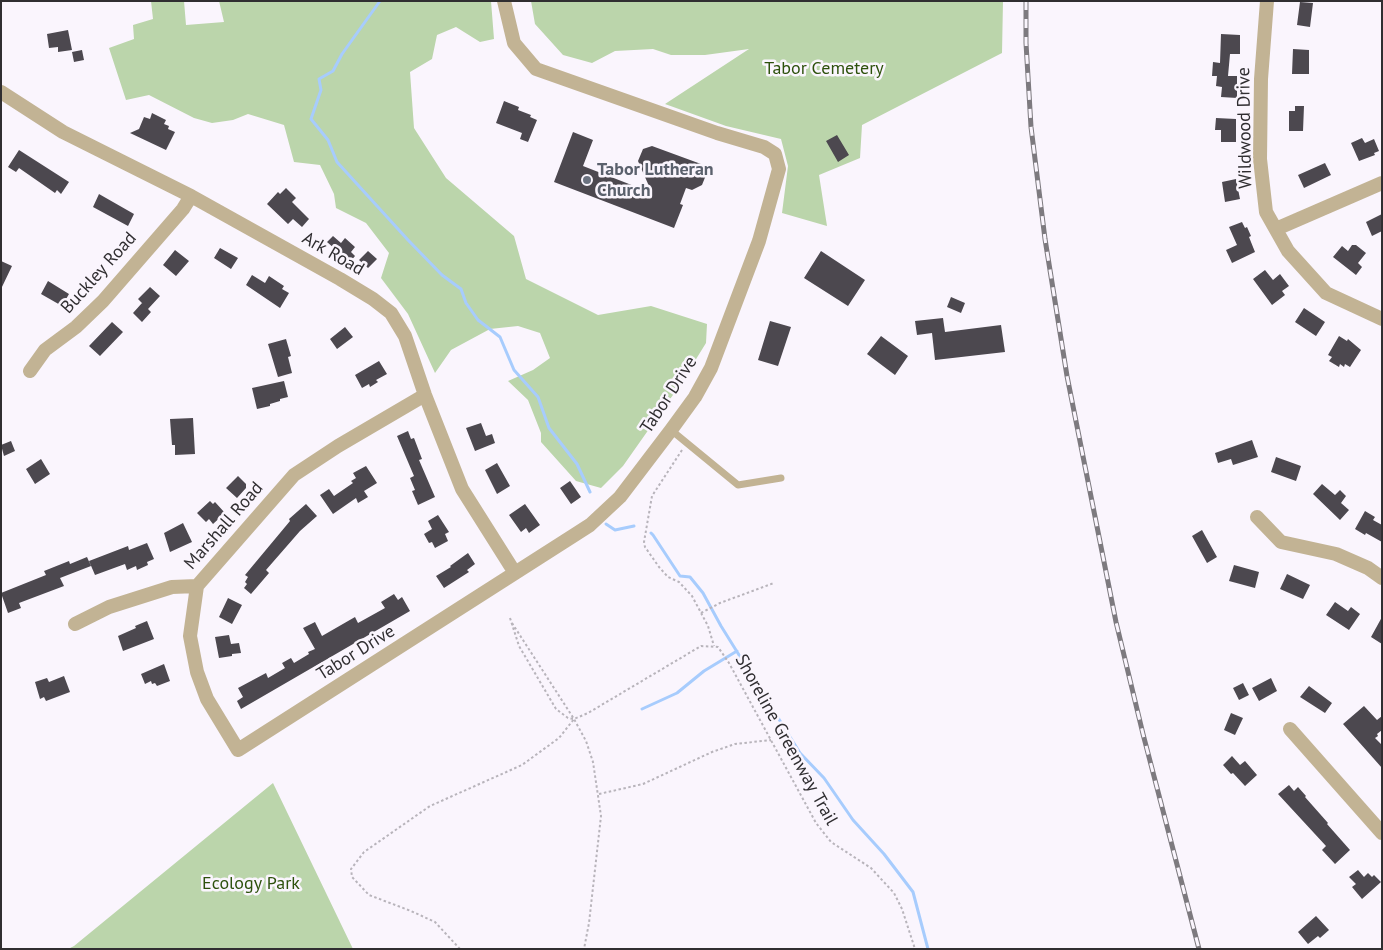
<!DOCTYPE html>
<html>
<head>
<meta charset="utf-8">
<style>
  body { margin:0 }
  #map { position:relative; width:1383px; height:950px; overflow:hidden; background:#faf5fd; font-family:"PT Sans",sans-serif }
  canvas { display:block }
  .frame { position:absolute; inset:0; border:2px solid #302e31; pointer-events:none }
</style>
</head>
<body>
<div id="map">
<canvas width="1383" height="950"></canvas>
<div class="frame"></div>
</div>
<script>
const c = document.querySelector('canvas').getContext('2d');
c.lineJoin = 'round';
function paint(path, color) { c.fillStyle = color; c.fill(path, 'evenodd'); }
const poly = rows => new Path2D(rows.map(r => 'M' + r).join(''));
function trace(path, color, width, dash) { c.strokeStyle = color; c.lineWidth = width; c.lineCap = dash ? 'butt' : 'round'; c.setLineDash(dash || []); c.stroke(path); }
function write(font, color, halo, rows, align = 'center') {
  c.font = font + ' "PT Sans",sans-serif'; c.lineWidth = 5; c.setLineDash([]); c.textBaseline = 'middle'; c.strokeStyle = halo; c.fillStyle = color; for (const [text, x, y, turn = 0] of rows) {
    c.save(); c.translate(x, y); c.rotate((+turn || 0) * Math.PI / 180); c.textAlign = isNaN(turn) ? turn : align; if (halo) c.strokeText(text, 0, 0); c.fillText(text, 0, 0); c.restore();
  }
}
paint(poly([
  [151,1,184,1,186,25,224,22,219,1,491,1,494,39,480,42,456,27,437,35,432,59,410,72,414,128,446,178,514,236,526,279,598,315,651,306,707,324,706,343,680,385,623,466,601,488,576,481,541,442,541,433,528,400,508,381,533,370,550,358,540,333,518,326,490,329,451,350,435,373,408,314,381,278,389,253,366,223,336,208,334,194,320,165,294,162,284,125,248,114,233,120,212,123,194,118,149,95,126,100,109,48,134,39,133,25,153,19],
  [531,1,1003,1,1002,53,862,125,860,158,819,175,827,226,782,213,788,166,781,139,726,126,665,104,749,49,705,55,671,55,653,49,615,51,592,63,563,55,535,24],
  [273,783,353,949,68,949,74,946]
]), '#bbd5ab');
trace(poly([
  [380,1,342,54,333,71,319,79,321,90,311,119,328,140,337,162,408,240,442,275,461,289,466,303,478,320,500,337,514,370,538,397,549,428,577,464,590,492],
  [606,524,615,530,634,526],
  [651,533,653,535,680,576,690,577,703,593,721,626,800,753,824,778,853,820,884,854,913,892,928,949],
  [642,709,677,693,704,671,737,651]
]), '#a7ccfd', 3);
paint(poly([
  [1300,2,1313,3,1310,27,1297,25],
  [68,30,72,50,58,52,58,47,49,48,47,34],
  [1221,34,1240,35,1240,54,1230,54,1228,76,1237,76,1237,98,1221,97,1222,87,1216,86,1217,76,1212,76,1213,62,1220,63],
  [1293,49,1309,50,1309,74,1292,74],
  [82,50,84,60,74,62,72,52],
  [504,101,519,107,518,110,531,115,530,117,537,120,528,142,520,139,522,133,496,123],
  [1295,106,1304,106,1303,131,1289,131,1289,111,1295,111],
  [152,113,166,120,164,124,169,126,168,129,175,132,166,150,130,133,139,129,144,117,150,119],
  [1216,118,1236,119,1236,142,1221,142,1221,130,1215,130],
  [573,132,593,140,583,166,652,193,638,161,643,149,652,146,701,164,706,175,702,185,692,190,686,188,680,204,683,205,674,228,554,182],
  [837,135,849,155,838,162,826,141],
  [1362,138,1365,143,1374,139,1379,151,1374,153,1375,155,1359,161,1351,143],
  [19,150,69,182,61,194,57,190,55,193,19,168,16,172,8,167],
  [1325,163,1331,175,1304,188,1298,175],
  [1236,179,1240,199,1225,202,1222,182],
  [286,188,296,198,292,202,309,219,302,227,293,219,288,224,267,204,278,192,280,194],
  [99,194,134,214,128,226,93,207],
  [1382,214,1382,231,1372,236,1366,222],
  [1242,222,1245,228,1247,227,1251,236,1249,237,1255,252,1232,263,1226,250,1237,245,1229,227],
  [333,236,341,243,345,238,355,247,351,252,355,256,350,262,345,258,342,262,332,252,335,249,327,242],
  [1352,245,1356,245,1366,253,1358,263,1362,267,1356,275,1333,257,1342,246,1348,251],
  [220,248,238,258,231,269,214,258],
  [175,250,189,261,176,276,163,265],
  [368,251,377,259,368,268,359,260],
  [821,251,865,280,848,306,804,278],
  [1,261,12,266,1,289],
  [1265,270,1273,280,1280,274,1289,286,1282,291,1285,295,1272,305,1253,279],
  [252,275,265,283,269,276,284,286,282,289,289,293,280,308,246,285],
  [48,281,69,294,62,306,41,294],
  [150,287,160,296,148,309,151,312,142,322,133,313,142,303,145,306,138,299],
  [951,297,965,303,961,313,947,307],
  [1304,308,1325,322,1316,336,1295,322],
  [943,318,945,332,1001,325,1005,352,935,360,932,333,917,335,915,321],
  [770,321,791,327,778,366,758,360],
  [112,322,123,332,100,356,89,346],
  [345,327,353,337,337,349,330,339],
  [881,336,908,356,895,375,867,354],
  [1339,336,1347,341,1348,339,1361,350,1350,367,1345,364,1344,367,1340,364,1339,367,1329,361,1332,357,1328,355],
  [286,339,291,356,288,357,292,373,278,377,268,344],
  [379,361,387,374,376,380,378,382,370,387,369,384,362,388,355,375],
  [284,381,288,397,280,399,280,401,270,404,270,406,257,409,252,388],
  [193,418,195,454,175,455,175,445,172,445,170,419],
  [481,423,486,436,492,434,495,443,475,451,466,428],
  [408,431,411,439,414,438,422,459,419,460,435,497,418,505,412,491,415,490,410,478,414,476,397,436],
  [1252,440,1258,457,1233,465,1231,459,1218,463,1215,453],
  [11,441,15,451,4,456,1,445],
  [1276,457,1301,466,1296,481,1271,472],
  [41,459,50,474,35,484,26,469],
  [497,463,510,486,497,494,485,470],
  [366,466,377,483,364,491,368,497,358,503,356,498,333,514,320,495,329,489,334,496,353,483,351,481,356,478,353,473],
  [238,476,246,484,246,488,237,498,226,488],
  [570,481,581,497,571,504,560,488],
  [1322,484,1335,495,1340,490,1346,496,1341,503,1349,510,1340,520,1313,494],
  [210,501,213,504,215,502,225,513,213,524,209,519,206,522,197,513],
  [306,504,317,516,300,531,266,570,269,573,251,594,244,588,247,584,245,582,248,577,245,575,290,521,289,519],
  [525,504,540,525,529,533,526,528,521,532,509,515],
  [1365,511,1375,517,1373,520,1382,525,1382,542,1366,533,1365,535,1355,529],
  [438,515,449,532,445,534,448,541,435,548,432,542,429,543,424,534,432,529,428,521],
  [183,523,192,542,170,552,164,533],
  [1202,530,1217,557,1207,563,1192,536],
  [147,543,154,559,147,562,148,565,137,570,136,566,127,570,125,564,95,575,89,561,128,546,129,550],
  [468,553,475,564,467,570,469,572,444,588,436,576,451,567,450,566],
  [87,557,91,566,60,578,64,586,19,603,21,608,8,613,1,593,46,575,44,571,69,561,70,564],
  [1234,565,1259,572,1255,588,1229,581],
  [1287,574,1310,585,1303,599,1280,589],
  [394,594,398,600,402,597,410,611,241,709,237,701,243,697,238,688,266,673,268,678,285,668,282,663,291,658,294,663,309,654,308,652,315,649,303,628,315,622,322,636,355,617,358,623,385,608,381,602],
  [228,598,242,605,232,624,219,617],
  [1335,602,1348,611,1351,607,1360,614,1349,630,1326,615],
  [1382,617,1382,644,1371,637],
  [147,621,154,639,123,651,118,636,136,628,135,626],
  [229,635,231,644,239,643,241,653,232,654,232,656,219,658,215,637],
  [164,664,170,681,157,686,155,683,152,684,151,681,145,684,141,674],
  [64,676,70,692,46,701,44,697,40,699,35,682,47,678,49,682],
  [1271,678,1277,691,1259,701,1252,688],
  [1243,683,1249,695,1239,700,1233,688],
  [1309,686,1332,703,1325,713,1300,697],
  [1364,706,1377,720,1382,716,1382,730,1377,734,1378,736,1375,738,1382,745,1382,768,1343,724],
  [1231,713,1243,718,1235,735,1224,730],
  [1232,756,1240,765,1245,761,1257,775,1245,786,1233,773,1231,774,1223,765],
  [1289,785,1294,791,1298,787,1306,796,1305,797,1328,823,1327,824,1350,850,1335,864,1322,850,1326,846,1278,794],
  [1358,870,1364,877,1368,873,1372,877,1374,875,1381,882,1362,899,1352,887,1356,884,1349,877],
  [1316,916,1329,930,1320,938,1318,936,1308,944,1298,932]
]), '#4c484f');
trace(poly([
  [682,450,652,496,644,542,645,547,659,567,668,577,679,582,692,596,708,626,714,646],
  [701,613,720,603,774,583],
  [510,618,519,646,556,709,568,718,574,719,588,713,701,646,718,647,729,663,816,823,831,842,871,868,894,893,902,909,915,949],
  [512,623,574,719,586,741,593,762,601,816,589,923,584,949],
  [599,794,643,784,712,752,735,744,771,740],
  [460,949,435,922,411,911,369,895,352,877,351,869,364,852,430,806,522,765,559,738,574,719]
]), '#b8b4bb', 2, [2.5, 2.5]);
trace(poly([
  [671,430,738,485,781,478]
]), '#c2b394', 7);
trace(poly([
  [1267,1,1261,79,1260,159,1266,212,1288,251,1326,293,1382,319],
  [1,92,63,132,191,196,340,279,373,299,391,313,405,336,425,395,462,489,515,573],
  [1276,229,1382,183],
  [30,371,45,350,76,327,103,301,183,209,191,196],
  [425,395,338,446,294,475,197,586,190,636,197,672,207,699,238,750,576,534,590,525,620,497,671,430,695,397,711,368,759,241,779,169,775,154,764,147,717,133,536,69,514,43,504,1],
  [1257,517,1281,542,1336,554,1368,568,1382,578],
  [75,624,109,607,172,587,197,586],
  [1290,729,1382,833]
]), '#c2b394', 14);
const rail = poly([
  [1026,1,1026,43,1031,127,1045,239,1067,376,1116,622,1143,734,1199,949]
]);
trace(rail, '#7d7a7f', 5);
trace(rail, '#faf5fd', 3, [9]);
for (const [x, y, r, color] of [
  [587,180,5,"#6b7280"]
]) { const dot = new Path2D(); dot.arc(x, y, r, 0, 2 * Math.PI); c.fillStyle = color; c.fill(dot); trace(dot, '#faf5fd', 2); }
write('18px', '#2d510c', '#faf5fd', [
  ["Tabor Cemetery",824,69],
  ["Ecology Park",251,884]
]);
write('18px', '#302e31', '#faf5fd', [
  ["Wildwood Drive",1245,128,-91],
  ["Ark Road",333,254,30],
  ["Buckley Road",99,273,-48],
  ["Tabor Drive",669,395,-57],
  ["Marshall Road",224,526,-49],
  ["Tabor Drive",356,653,-32],
  ["Shoreline Greenway Trail",786,740,61]
]);
write('bold 18px', '#5b616d', '#faf5fd', [
  ["Tabor Lutheran",597,170],
  ["Church",597,191]
], 'left');
</script>
</body>
</html>
